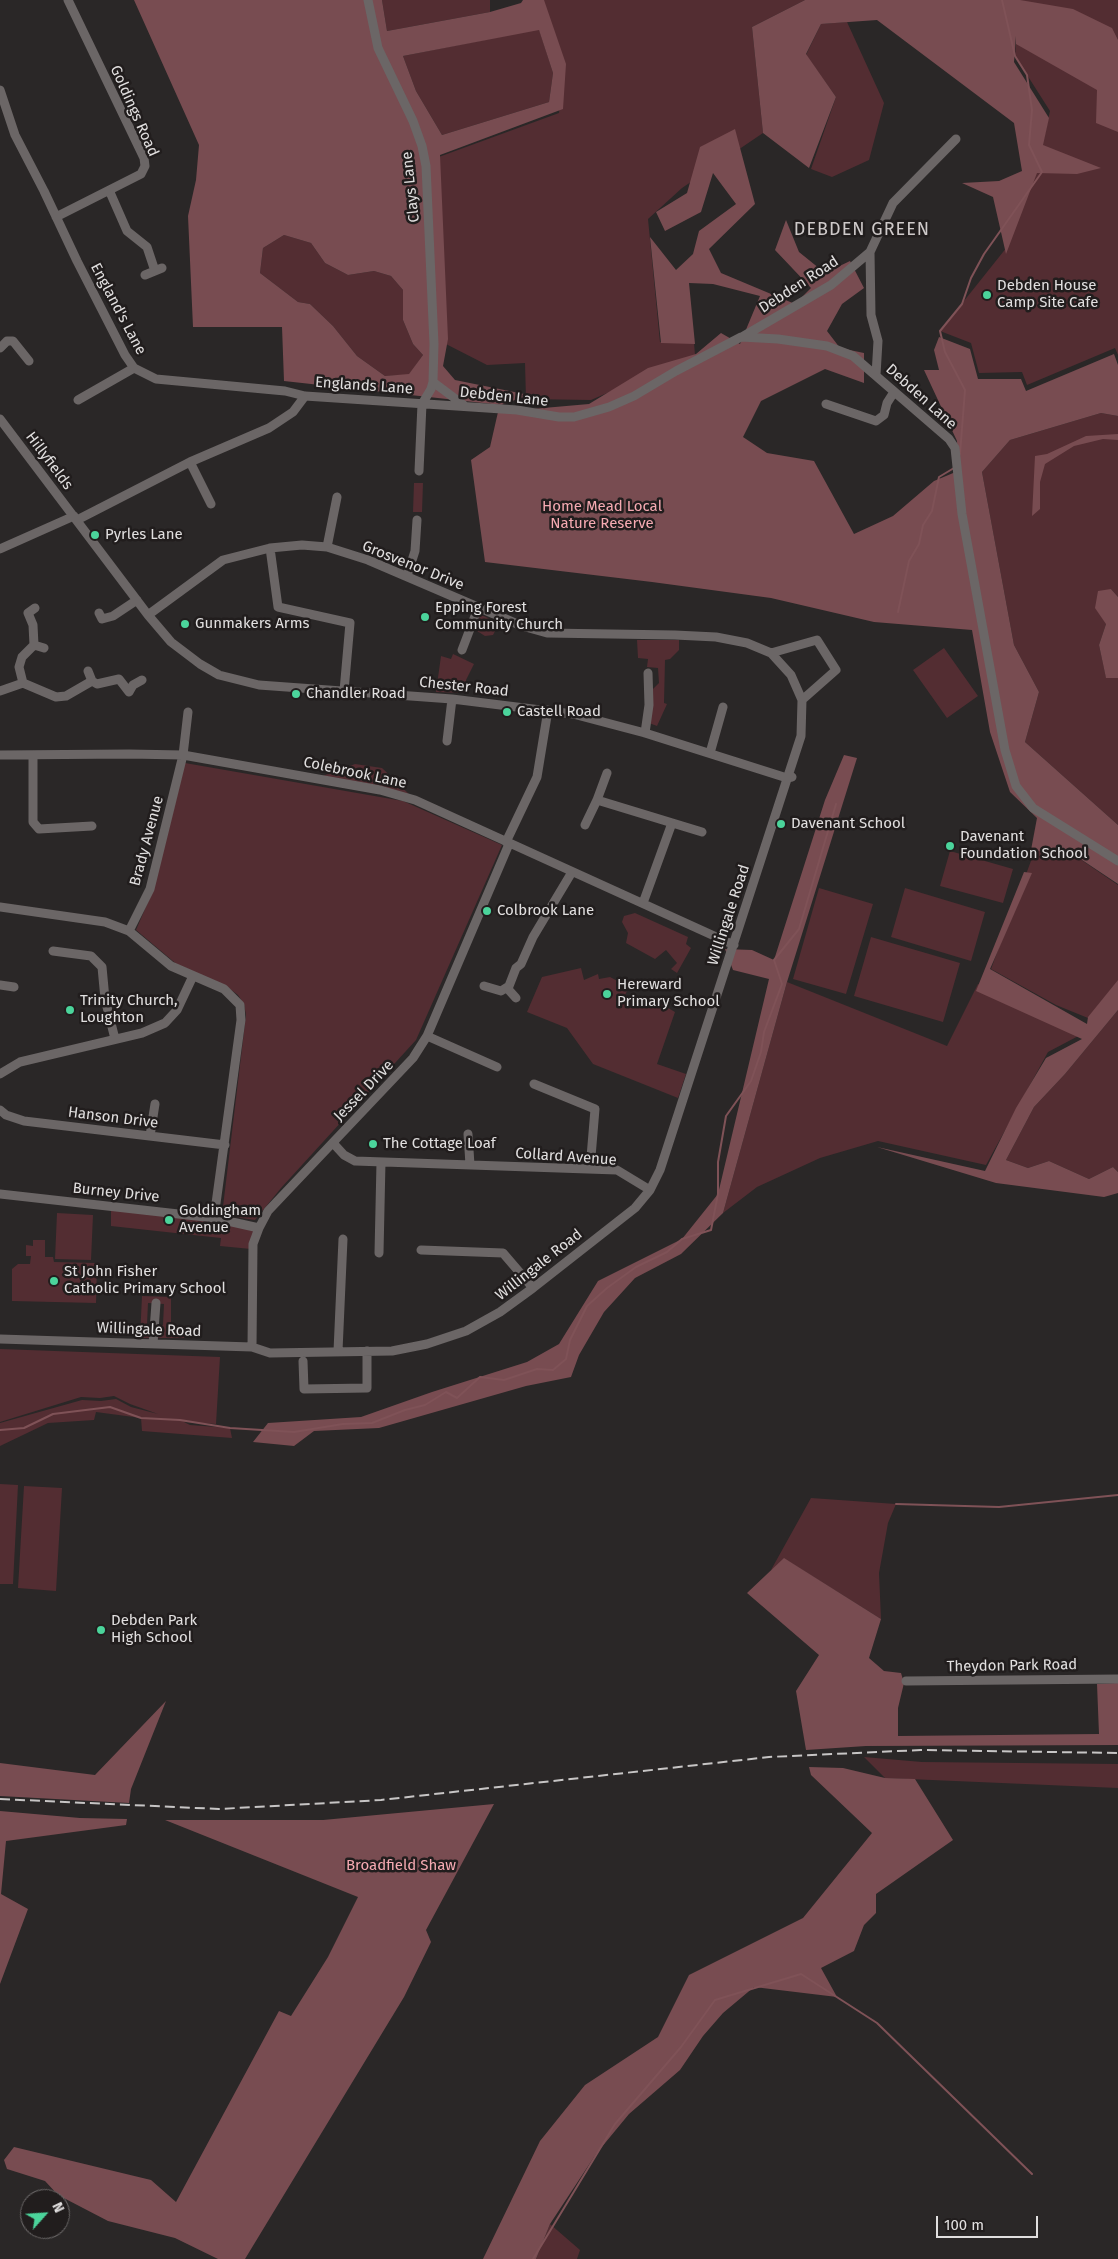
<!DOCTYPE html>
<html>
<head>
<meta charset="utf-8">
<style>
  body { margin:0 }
  #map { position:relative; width:1118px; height:2259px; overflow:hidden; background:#2a2727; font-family:"Fira Sans",sans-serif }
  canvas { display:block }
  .north { position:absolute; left:20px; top:2189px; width:50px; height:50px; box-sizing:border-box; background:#211d1d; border:1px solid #6e6b6b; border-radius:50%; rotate:64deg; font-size:14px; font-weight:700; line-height:20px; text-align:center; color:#e1dfdf }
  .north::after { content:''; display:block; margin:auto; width:18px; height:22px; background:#4bd49b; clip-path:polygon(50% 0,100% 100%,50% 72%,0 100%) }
  .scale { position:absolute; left:936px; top:2216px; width:102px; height:22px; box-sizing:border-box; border:2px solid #e1dfdf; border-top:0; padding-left:6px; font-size:15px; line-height:18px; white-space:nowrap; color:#e1dfdf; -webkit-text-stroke:4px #211d1d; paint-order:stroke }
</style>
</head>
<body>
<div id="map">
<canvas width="1118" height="2259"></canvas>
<div class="north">N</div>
<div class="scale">100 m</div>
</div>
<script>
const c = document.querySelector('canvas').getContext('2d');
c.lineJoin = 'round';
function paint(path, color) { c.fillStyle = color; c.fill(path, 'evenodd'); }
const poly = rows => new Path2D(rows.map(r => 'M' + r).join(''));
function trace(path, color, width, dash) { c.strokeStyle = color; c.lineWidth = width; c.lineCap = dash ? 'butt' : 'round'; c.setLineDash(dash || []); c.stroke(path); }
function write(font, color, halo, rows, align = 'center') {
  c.font = font + ' "Fira Sans",sans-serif'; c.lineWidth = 5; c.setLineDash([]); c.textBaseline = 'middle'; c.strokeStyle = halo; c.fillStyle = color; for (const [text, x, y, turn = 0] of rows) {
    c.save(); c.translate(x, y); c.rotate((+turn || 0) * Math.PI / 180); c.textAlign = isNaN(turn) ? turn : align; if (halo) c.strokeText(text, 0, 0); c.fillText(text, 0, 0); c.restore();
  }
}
paint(poly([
  [382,0,490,0,490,12,387,31],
  [540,0,805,0,752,27,763,133,682,188,648,219,660,342,694,343,695,355,591,400,526,399,525,363,487,365,444,343,436,158,559,113,563,68],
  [1012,0,1118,0,1118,355,1115,348,1027,385,1022,372,979,373,971,343,940,331,1007,247,1044,138,1050,111,1015,56,1018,14],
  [847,22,884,103,869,160,832,177,811,169,836,97,806,55,821,24],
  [539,29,553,73,549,102,442,135,416,91,403,56],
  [284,235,311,243,325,263,348,275,374,271,391,276,403,290,403,320,413,344,423,355,409,375,385,376,357,356,333,326,310,304,298,302,260,273,263,248],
  [1101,413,1118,416,1118,597,1111,589,1106,624,1099,645,1106,677,1118,678,1118,825,1025,742,1039,692,1014,645,982,472,1010,440],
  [414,483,423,483,422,512,413,512],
  [479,614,499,623,493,635,485,636,474,629],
  [637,640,679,640,679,650,670,659,665,660,664,703,667,704,657,726,649,723,651,691,659,683,658,668,647,667,648,659,638,658],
  [944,648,978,696,947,718,913,670],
  [453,654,474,664,466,680,467,693,436,692,441,656,451,659],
  [185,763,403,801,502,845,416,1040,281,1188,255,1220,222,1215,246,1015,244,1004,238,995,230,989,180,967,136,930,154,888],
  [355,764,382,768,412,797,320,777],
  [1035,850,1077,857,1118,885,1118,981,1088,1018,1056,1005,991,969],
  [950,851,1013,869,1003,903,940,886],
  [819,888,873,904,846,994,793,979],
  [905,888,985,912,971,961,891,937],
  [635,913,688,937,686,944,691,948,677,973,671,969,677,963,666,950,655,959,626,943,628,933,622,922,624,916],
  [871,937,960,963,943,1022,854,996],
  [581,968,584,980,598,974,599,979,610,977,629,987,625,995,649,1005,653,999,675,1012,657,1064,686,1074,678,1098,593,1064,567,1028,527,1012,542,977],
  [787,982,947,1046,978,984,1084,1033,1048,1052,986,1165,878,1141,820,1158,757,1187,723,1213],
  [1118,1010,1118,1172,1113,1167,1089,1179,1049,1161,1028,1168,1006,1160,1034,1107,1065,1074],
  [111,1210,214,1221,255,1230,251,1249,220,1246,221,1238,111,1226],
  [57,1213,93,1215,91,1260,55,1259],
  [33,1240,45,1240,45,1257,53,1257,54,1262,97,1263,96,1303,12,1301,12,1269,18,1264,30,1264,31,1256,26,1256,26,1245,33,1246],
  [142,1296,171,1297,171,1325,178,1326,183,1331,184,1338,140,1338],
  [148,1303,164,1304,163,1325,147,1324],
  [0,1349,220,1357,216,1424,184,1422,190,1425,230,1428,232,1438,142,1431,141,1418,96,1412,94,1420,48,1423,0,1446,0,1423,82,1400,101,1401,116,1399,131,1407,158,1414,130,1404,114,1396,100,1398,81,1397,0,1422],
  [0,1484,18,1485,13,1584,0,1584],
  [24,1486,62,1488,56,1591,18,1588],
  [811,1498,896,1504,888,1523,879,1573,881,1619,788,1561,771,1570],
  [864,1757,922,1762,1118,1764,1118,1788,885,1778],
  [550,2224,580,2250,577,2259,536,2259]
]), '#532d32');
paint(poly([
  [134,0,382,0,387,31,490,12,521,3,523,0,544,0,566,64,563,109,440,155,448,339,443,366,455,380,529,395,501,405,284,381,282,327,193,327,188,216,196,180,199,145],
  [539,30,553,73,549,102,442,135,416,91,403,56],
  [284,235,311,243,325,263,348,275,374,271,391,276,403,290,403,320,413,344,423,355,409,374,385,376,357,356,333,326,310,304,298,302,260,273,263,248],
  [805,0,1020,0,1073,9,1112,28,1118,40,1118,132,1096,123,1097,90,1016,44,1016,36,1014,62,1049,118,1043,145,1101,168,1077,174,1037,173,1006,254,993,197,962,183,999,181,1022,171,1014,123,877,20,821,24,806,54,836,97,809,168,763,133,752,27],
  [735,129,755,204,709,249,721,273,795,304,811,288,775,250,786,220,799,252,825,273,850,261,864,288,842,304,827,331,840,348,864,353,864,383,825,369,761,401,743,437,767,453,814,461,854,534,893,516,934,481,958,471,957,441,924,370,939,370,934,350,939,337,970,349,978,379,1021,379,1026,391,1114,354,1118,365,1118,416,1101,413,1010,440,982,472,1014,645,1039,692,1025,742,1118,825,1118,884,1076,856,1031,850,1037,818,1010,792,990,732,972,630,874,622,771,598,652,582,485,562,471,460,490,447,498,412,589,404,648,368,696,354,721,333,740,344,760,296,713,284,689,283,695,344,661,343,650,237,676,270,693,254,699,231,736,204,713,173,701,212,665,231,656,212,687,193,700,147],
  [1118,434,1118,440,1103,439,1074,446,1045,464,1040,482,1040,509,1032,516,1035,456,1047,454,1086,436],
  [1111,589,1118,597,1118,678,1106,678,1099,645,1106,624,1095,608,1098,591],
  [844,755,857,758,787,982,723,1213,681,1254,635,1278,604,1312,579,1355,571,1377,526,1386,379,1428,314,1431,294,1446,253,1442,268,1423,361,1417,432,1392,527,1362,559,1344,598,1281,682,1239,718,1194,769,979,733,970,725,949,752,950,774,960,825,800],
  [1024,872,1032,873,990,969,1087,1024,1088,1017,1118,980,1118,1010,1065,1074,1034,1107,1006,1160,1028,1168,1049,1161,1089,1179,1113,1167,1118,1172,1118,1193,1104,1197,996,1183,877,1147,985,1171,1016,1108,1046,1058,1082,1039,976,991],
  [784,1558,881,1619,869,1658,884,1671,901,1673,904,1683,898,1708,898,1736,1099,1734,1097,1684,1118,1683,1118,1745,866,1746,806,1750,796,1691,819,1655,747,1593],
  [166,1701,131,1789,129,1803,0,1796,0,1763,95,1775],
  [809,1767,843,1768,885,1778,915,1779,953,1840,876,1894,876,1913,864,1925,854,1951,821,1968,837,1997,754,1987,723,2013,703,2036,680,2070,629,2114,596,2154,550,2224,536,2259,483,2259,540,2141,585,2085,658,2037,689,1975,803,1918,872,1833,811,1775],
  [494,1804,426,1930,431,1942,404,1997,245,2259,218,2259,175,2238,108,2221,58,2195,45,2181,7,2169,4,2160,14,2147,151,2180,176,2202,279,2011,291,2016,328,1957,358,1897,165,1820,323,1820],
  [0,1811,80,1818,127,1819,126,1825,6,1841,1,1894,28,1909,0,1984]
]), '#784c51');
trace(poly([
  [960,454,965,390,945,352,940,331,962,304,971,278,984,254,1042,172,1029,145,1032,110,1027,75,1015,56,1002,0],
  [898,612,909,561,919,544,923,525,932,511,939,477,954,468],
  [0,1430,24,1428,53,1414,110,1407,141,1418,180,1420,230,1428,294,1432,343,1424,372,1423,405,1410,425,1405,446,1392,457,1398,480,1377,504,1380,537,1369,553,1370,566,1359,570,1340,587,1306,607,1288,636,1267,667,1252,682,1239,711,1230,718,1194,718,1162,726,1116,751,1081,761,1052,764,1032,782,984,774,960,799,929,836,804],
  [896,1504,999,1507,1118,1495],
  [533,2259,615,2124,681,2047,715,2000,801,1974,877,2023,1032,2174]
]), '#7f5257', 2);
trace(poly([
  [368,0,378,48,413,121,422,146,426,166,434,344,433,382,431,389,422,404,419,471],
  [0,90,15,135,44,191,77,261,125,355,134,368,156,379,285,391,305,396,517,410,559,417,574,417,609,407,634,396,676,371,741,337,778,339,827,346,853,356,949,439,955,448,962,514,1005,750,1016,786,1033,808,1118,861],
  [109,190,127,231,147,247,155,271],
  [56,217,141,174,145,166,144,158,68,0],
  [145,275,162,268],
  [742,337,831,285,870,252],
  [0,348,7,341,13,341,29,361],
  [876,375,878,341,871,315,870,252,893,203,956,139],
  [433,382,465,406],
  [78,400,134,368],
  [826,404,876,421,884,415,887,403,894,392],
  [0,419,148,615,171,642,200,664,219,675,259,685,452,699,573,714,645,733,787,778,792,777],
  [190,462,211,504],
  [77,520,190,462,269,428,293,412,305,396],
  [327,547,337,497],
  [270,548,278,607,350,623,344,691],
  [0,549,74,516],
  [407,576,415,551,417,520],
  [99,613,102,619,113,616,137,600],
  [34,645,33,625,28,613,35,608],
  [34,645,44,648],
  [462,650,478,608],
  [771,653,817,640,836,670,802,700],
  [88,671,92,681,97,684,119,679,129,692,133,685,142,680],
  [23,683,19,667,22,657,34,645],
  [0,691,23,683,56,697,66,696,92,681],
  [645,733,649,705,648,673],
  [447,741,452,699],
  [710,753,723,707],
  [0,755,129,754,183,755,380,790,415,800,734,945],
  [33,756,33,822,39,829,92,826],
  [597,800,702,832],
  [585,825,597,800,607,773],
  [506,842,537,777,548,710],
  [643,903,672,823],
  [0,907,105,922,129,931,171,966,224,989,240,1005,241,1020,214,1218],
  [129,931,150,889,183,755,188,712],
  [53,951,91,956,102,967,105,999,115,1039],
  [0,985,14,987],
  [484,986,501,991,509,986,516,968,521,964,533,937,572,872],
  [507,988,516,998],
  [427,1036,497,1067],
  [0,1074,20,1062,142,1033,165,1023,177,1010,193,976],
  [534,1084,595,1109,590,1169],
  [0,1110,6,1115,24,1121,225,1145],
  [468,1134,470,1165],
  [150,1136,155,1104],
  [333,1143,344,1155,355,1161,617,1170,650,1190],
  [0,1194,214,1218,259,1228],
  [421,1250,503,1253,533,1288],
  [379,1253,381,1162],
  [0,1339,252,1347,270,1353,392,1351,427,1344,466,1331,500,1312,533,1288,635,1208,650,1190,660,1170,801,736,802,700,791,675,771,653,747,643,716,637,675,635,547,633,522,626,368,560,327,547,302,545,270,548,223,560,148,615],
  [153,1344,156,1303],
  [252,1347,253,1244,259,1228,268,1211,413,1058,427,1036,509,844],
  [338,1351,343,1239],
  [303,1361,304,1389,367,1388,367,1351],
  [906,1681,1118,1679]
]), '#6b6666', 9);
trace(poly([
  [0,1799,219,1809,381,1800,769,1757,921,1750,1118,1753]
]), '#c7c5c5', 2, [10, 5]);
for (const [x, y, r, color] of [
  [987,295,5,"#4bd49b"],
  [95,535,5,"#4bd49b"],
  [425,617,5,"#4bd49b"],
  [185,624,5,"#4bd49b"],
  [296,694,5,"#4bd49b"],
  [507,712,5,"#4bd49b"],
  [781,824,5,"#4bd49b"],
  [950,846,5,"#4bd49b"],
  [487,911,5,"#4bd49b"],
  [607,994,5,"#4bd49b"],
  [70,1010,5,"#4bd49b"],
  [373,1144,5,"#4bd49b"],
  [169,1220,5,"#4bd49b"],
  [54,1281,5,"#4bd49b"],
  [101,1630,5,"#4bd49b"]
]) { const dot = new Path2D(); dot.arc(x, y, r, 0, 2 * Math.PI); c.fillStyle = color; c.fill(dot); trace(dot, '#211d1d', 2); }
write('15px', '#e1dfdf', '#211d1d', [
  ["Goldings Road",134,111,66],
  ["Clays Lane",411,187,-96],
  ["Debden Road",799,285,-33],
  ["England's Lane",118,309,62],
  ["Englands Lane",364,386,4],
  ["Debden Lane",504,397,6],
  ["Debden Lane",921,397,42],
  ["Hillyfields",49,461,53],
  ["Grosvenor Drive",413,566,22],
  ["Chester Road",464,687,6],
  ["Colebrook Lane",355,773,12],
  ["Brady Avenue",147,841,-75],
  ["Willingale Road",729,915,-72],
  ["Jessel Drive",364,1091,-46],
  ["Hanson Drive",113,1118,7],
  ["Collard Avenue",566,1157,4],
  ["Burney Drive",116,1193,6],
  ["Willingale Road",539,1265,-38],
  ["Willingale Road",149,1330,2],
  ["Theydon Park Road",1012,1666,-1]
]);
write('15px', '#e1dfdf', '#211d1d', [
  ["Debden House",997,286],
  ["Camp Site Cafe",997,303],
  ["Pyrles Lane",105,535],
  ["Epping Forest",435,608],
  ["Community Church",435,625],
  ["Gunmakers Arms",195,624],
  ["Chandler Road",306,694],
  ["Castell Road",517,712],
  ["Davenant School",791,824],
  ["Davenant",960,837],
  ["Foundation School",960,854],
  ["Colbrook Lane",497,911],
  ["Hereward",617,985],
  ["Primary School",617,1002],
  ["Trinity Church,",80,1001],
  ["Loughton",80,1018],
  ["The Cottage Loaf",383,1144],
  ["Goldingham",179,1211],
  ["Avenue",179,1228],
  ["St John Fisher",64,1272],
  ["Catholic Primary School",64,1289],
  ["Debden Park",111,1621],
  ["High School",111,1638]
], 'left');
write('15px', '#f6aab2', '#211d1d', [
  ["Home Mead Local",602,507],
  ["Nature Reserve",602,524],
  ["Broadfield Shaw",401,1866]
]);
c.letterSpacing = '1px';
write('18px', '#cec9c9', '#211d1d', [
  ["DEBDEN GREEN",862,230]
]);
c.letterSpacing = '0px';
</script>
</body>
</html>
